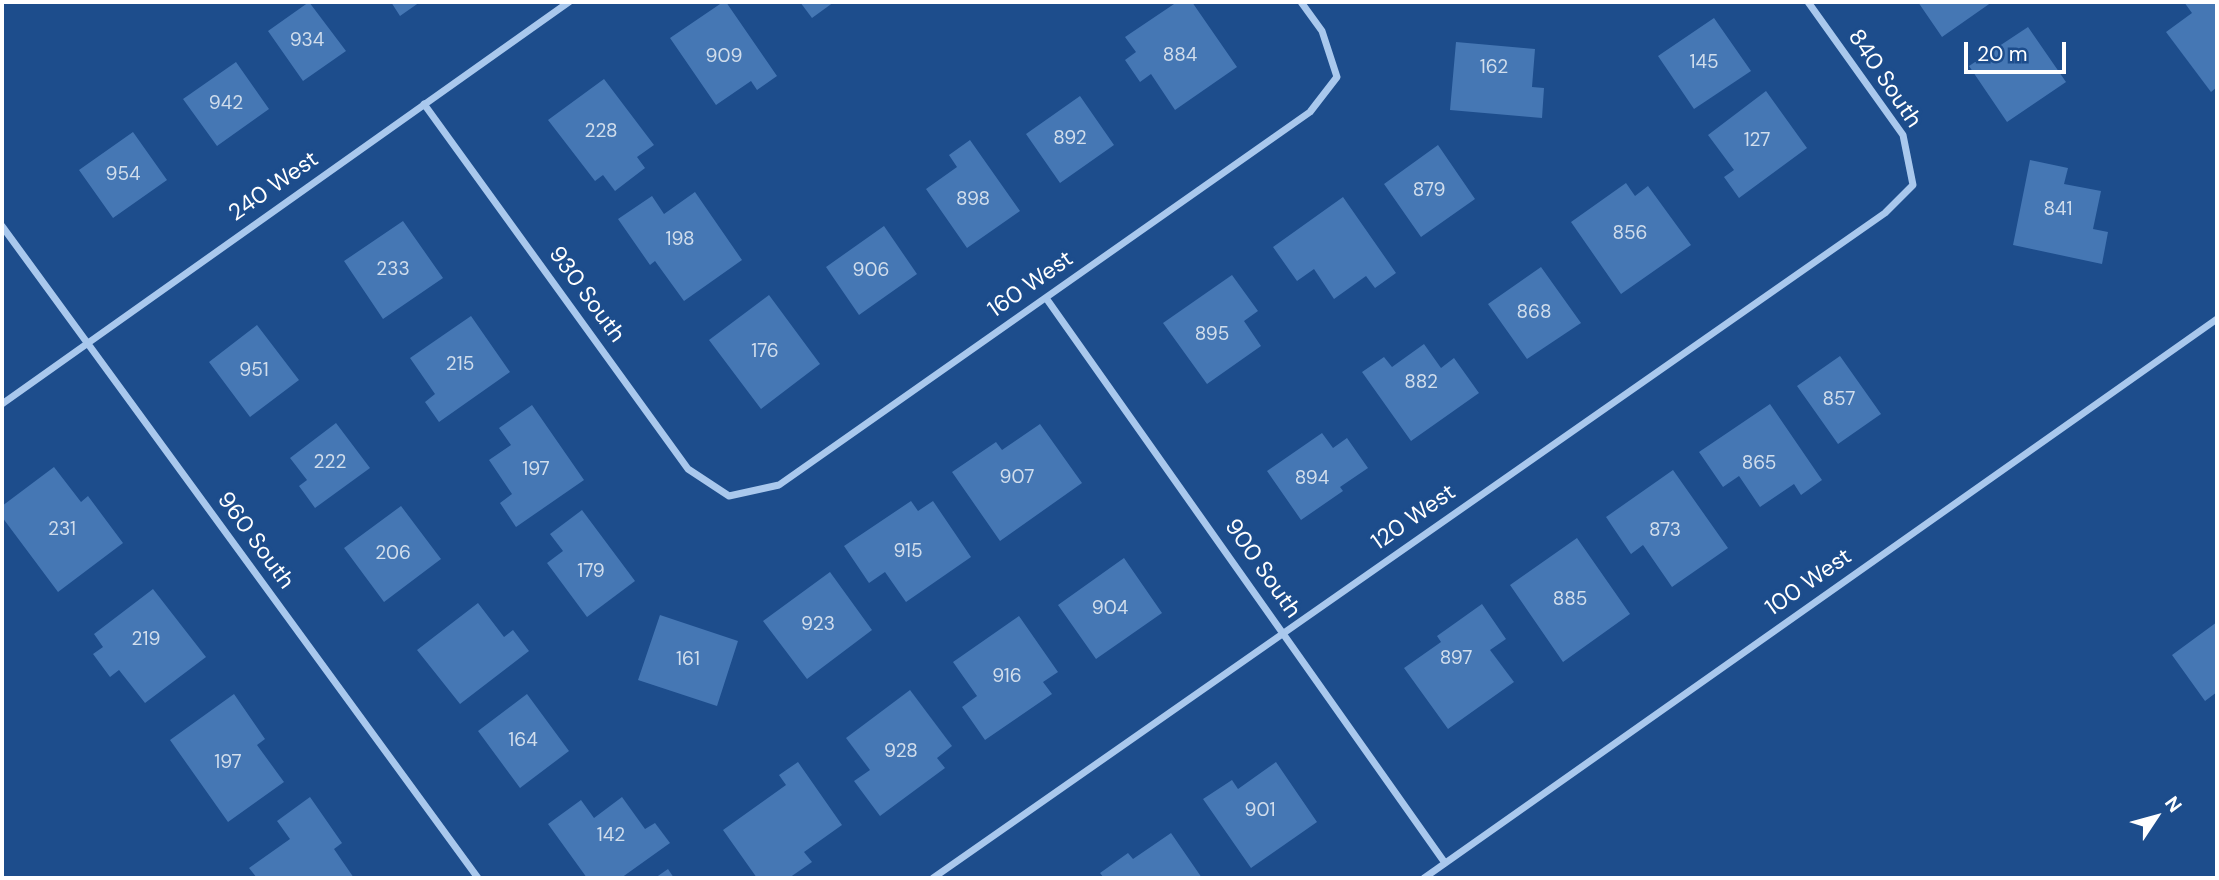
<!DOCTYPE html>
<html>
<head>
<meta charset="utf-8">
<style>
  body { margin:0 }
  #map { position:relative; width:2219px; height:880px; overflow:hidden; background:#1d4d8c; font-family:"DM Sans",sans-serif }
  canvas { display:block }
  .frame { position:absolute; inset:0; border:4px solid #fff; pointer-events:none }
  .north { position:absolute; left:2121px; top:782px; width:70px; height:70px; -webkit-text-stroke:5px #1d4d8c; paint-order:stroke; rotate:54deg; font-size:19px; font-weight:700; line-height:28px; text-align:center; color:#fff }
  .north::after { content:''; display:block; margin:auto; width:24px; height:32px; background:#fff; clip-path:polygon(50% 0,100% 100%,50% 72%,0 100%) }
  .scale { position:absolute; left:1964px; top:42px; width:102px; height:32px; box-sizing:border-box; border:4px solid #fff; border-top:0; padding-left:9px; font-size:21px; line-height:24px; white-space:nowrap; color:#fff; -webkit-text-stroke:5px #1d4d8c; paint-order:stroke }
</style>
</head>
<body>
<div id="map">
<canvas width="2219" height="880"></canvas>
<div class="frame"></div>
<div class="north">N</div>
<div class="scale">20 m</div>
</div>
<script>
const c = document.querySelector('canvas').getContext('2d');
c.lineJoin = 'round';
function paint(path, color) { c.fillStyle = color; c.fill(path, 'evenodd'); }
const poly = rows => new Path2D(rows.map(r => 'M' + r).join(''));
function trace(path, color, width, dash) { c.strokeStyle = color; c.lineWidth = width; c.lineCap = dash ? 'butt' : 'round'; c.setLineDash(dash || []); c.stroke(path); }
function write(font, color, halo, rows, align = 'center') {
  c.font = font + ' "DM Sans",sans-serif'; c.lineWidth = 7; c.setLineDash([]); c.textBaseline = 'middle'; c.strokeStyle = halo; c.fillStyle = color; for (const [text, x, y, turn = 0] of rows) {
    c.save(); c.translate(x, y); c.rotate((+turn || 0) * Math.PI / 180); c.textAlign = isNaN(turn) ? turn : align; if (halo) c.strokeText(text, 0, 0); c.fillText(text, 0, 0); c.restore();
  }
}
paint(poly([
  [309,2,346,51,303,81,268,31],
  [391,2,420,2,400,16],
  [723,2,726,2,777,76,757,90,751,81,716,105,670,38],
  [800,2,834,2,812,18],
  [1177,2,1192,2,1237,67,1175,110,1151,74,1140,82,1125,60,1136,52,1125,37],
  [1918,2,1992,2,1942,37],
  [2184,2,2217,2,2217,87,2211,92,2166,32,2192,13],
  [1714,18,1751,71,1694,109,1658,56],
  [2028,27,2066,82,2007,122,1969,66],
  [1456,42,1535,49,1532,87,1544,88,1542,118,1450,110],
  [236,62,269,109,217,146,183,99],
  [604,79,654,145,637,157,645,168,615,191,603,175,595,181,548,120],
  [1766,91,1807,148,1739,198,1724,177,1734,170,1708,135],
  [1080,96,1114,145,1060,183,1026,134],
  [133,132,167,180,113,218,79,170],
  [970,140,1020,211,967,248,926,189,957,167,949,155],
  [1438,145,1475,199,1421,237,1384,184],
  [2030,160,2068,168,2064,184,2101,191,2093,229,2108,232,2102,264,2013,245],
  [1626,183,1635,196,1648,186,1691,245,1621,294,1571,222],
  [695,192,742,260,684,301,655,261,650,265,618,219,652,196,664,214],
  [1343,197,1396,273,1375,288,1366,276,1334,299,1314,269,1297,281,1273,247],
  [403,221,443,278,383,319,344,261],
  [884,226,917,274,859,315,826,267],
  [1541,267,1581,323,1527,359,1488,304],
  [1232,275,1258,311,1244,321,1261,346,1207,384,1163,323],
  [769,295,820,364,761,409,709,340],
  [471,316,510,372,439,422,425,402,435,394,410,358],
  [257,325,299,380,250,417,209,362],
  [1424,344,1441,368,1454,358,1479,393,1411,441,1362,372,1384,357,1392,367],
  [1840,356,1881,414,1838,444,1797,386],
  [1770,404,1822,480,1801,495,1794,484,1760,507,1739,476,1723,487,1699,452],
  [532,405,584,480,516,527,500,503,512,494,489,460,511,445,499,428],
  [336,423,370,468,315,508,299,486,307,480,290,458],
  [1040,424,1082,483,1000,541,952,472,996,442,1002,450],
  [1322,433,1333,448,1347,438,1368,468,1340,487,1343,491,1301,520,1267,471],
  [54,467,81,502,88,496,123,543,58,592,2,517,2,506],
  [1673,470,1728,548,1672,587,1643,545,1631,554,1606,517],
  [911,501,918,511,933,501,971,557,906,602,885,572,869,583,844,546],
  [401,506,441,559,384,602,344,548],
  [582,510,635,581,587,617,547,563,563,551,550,534],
  [1577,538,1630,614,1563,662,1510,585],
  [1124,558,1162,613,1096,659,1058,605],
  [830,572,872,630,807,679,763,621],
  [153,589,206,657,145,703,119,670,110,677,93,654,103,647,94,634],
  [478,603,504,637,513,630,529,651,460,704,417,650],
  [1482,604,1506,639,1490,650,1514,682,1448,729,1404,668,1441,642,1437,636],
  [660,615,738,641,717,706,638,680],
  [1019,616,1058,672,1043,682,1052,694,985,740,962,707,977,696,953,662],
  [2217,622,2217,692,2205,701,2172,655],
  [910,690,952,746,937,758,945,768,880,816,854,781,870,770,846,738],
  [234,694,265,739,257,745,284,782,228,822,170,740],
  [527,694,569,751,520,788,478,731],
  [798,762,842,825,804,852,812,862,789,878,757,878,723,830,786,785,779,775],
  [1276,762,1317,822,1251,868,1203,799,1232,780,1238,789],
  [310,797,342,843,334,849,354,878,257,878,249,868,290,839,277,821],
  [622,797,645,829,655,823,670,843,621,878,587,878,548,824,581,800,594,818],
  [1171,833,1202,878,1104,878,1100,873,1128,853,1133,859],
  [668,869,674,878,655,878]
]), '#4577b4');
trace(poly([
  [424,104,688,469,729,496,779,485,1310,112,1337,77,1322,31,1301,2],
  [2,226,478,878],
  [1046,298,1445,863],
  [2,404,569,2],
  [933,878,1885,213,1913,185,1903,135,1808,2],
  [1424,878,2217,319]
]), '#a9c8ed', 7);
write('19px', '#d0ddec', null, [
  ["934",307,41],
  ["884",1180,56],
  ["909",724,57],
  ["145",1704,63],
  ["162",1494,68],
  ["942",226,104],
  ["228",601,132],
  ["892",1070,139],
  ["127",1757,141],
  ["954",123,175],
  ["879",1429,191],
  ["898",973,200],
  ["841",2058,210],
  ["856",1630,234],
  ["198",680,240],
  ["233",393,270],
  ["906",871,271],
  ["868",1534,313],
  ["895",1212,335],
  ["176",765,352],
  ["215",460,365],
  ["951",254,371],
  ["882",1421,383],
  ["857",1839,400],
  ["222",330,463],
  ["865",1759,464],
  ["197",536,470],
  ["907",1017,478],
  ["894",1312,479],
  ["231",62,530],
  ["873",1665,531],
  ["915",908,552],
  ["206",393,554],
  ["179",591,572],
  ["885",1570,600],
  ["904",1110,609],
  ["923",818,625],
  ["219",146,640],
  ["897",1456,659],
  ["161",688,660],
  ["916",1007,677],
  ["164",523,741],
  ["928",901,752],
  ["197",228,763],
  ["901",1260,811],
  ["142",611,836]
]);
write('23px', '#fff', '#1d4d8c', [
  ["840 South",1884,79,56],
  ["240 West",274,187,-35],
  ["160 West",1031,285,-35],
  ["930 South",586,295,54],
  ["120 West",1414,518,-35],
  ["960 South",255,541,54],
  ["900 South",1262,569,55],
  ["100 West",1809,583,-35]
]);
</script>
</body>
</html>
